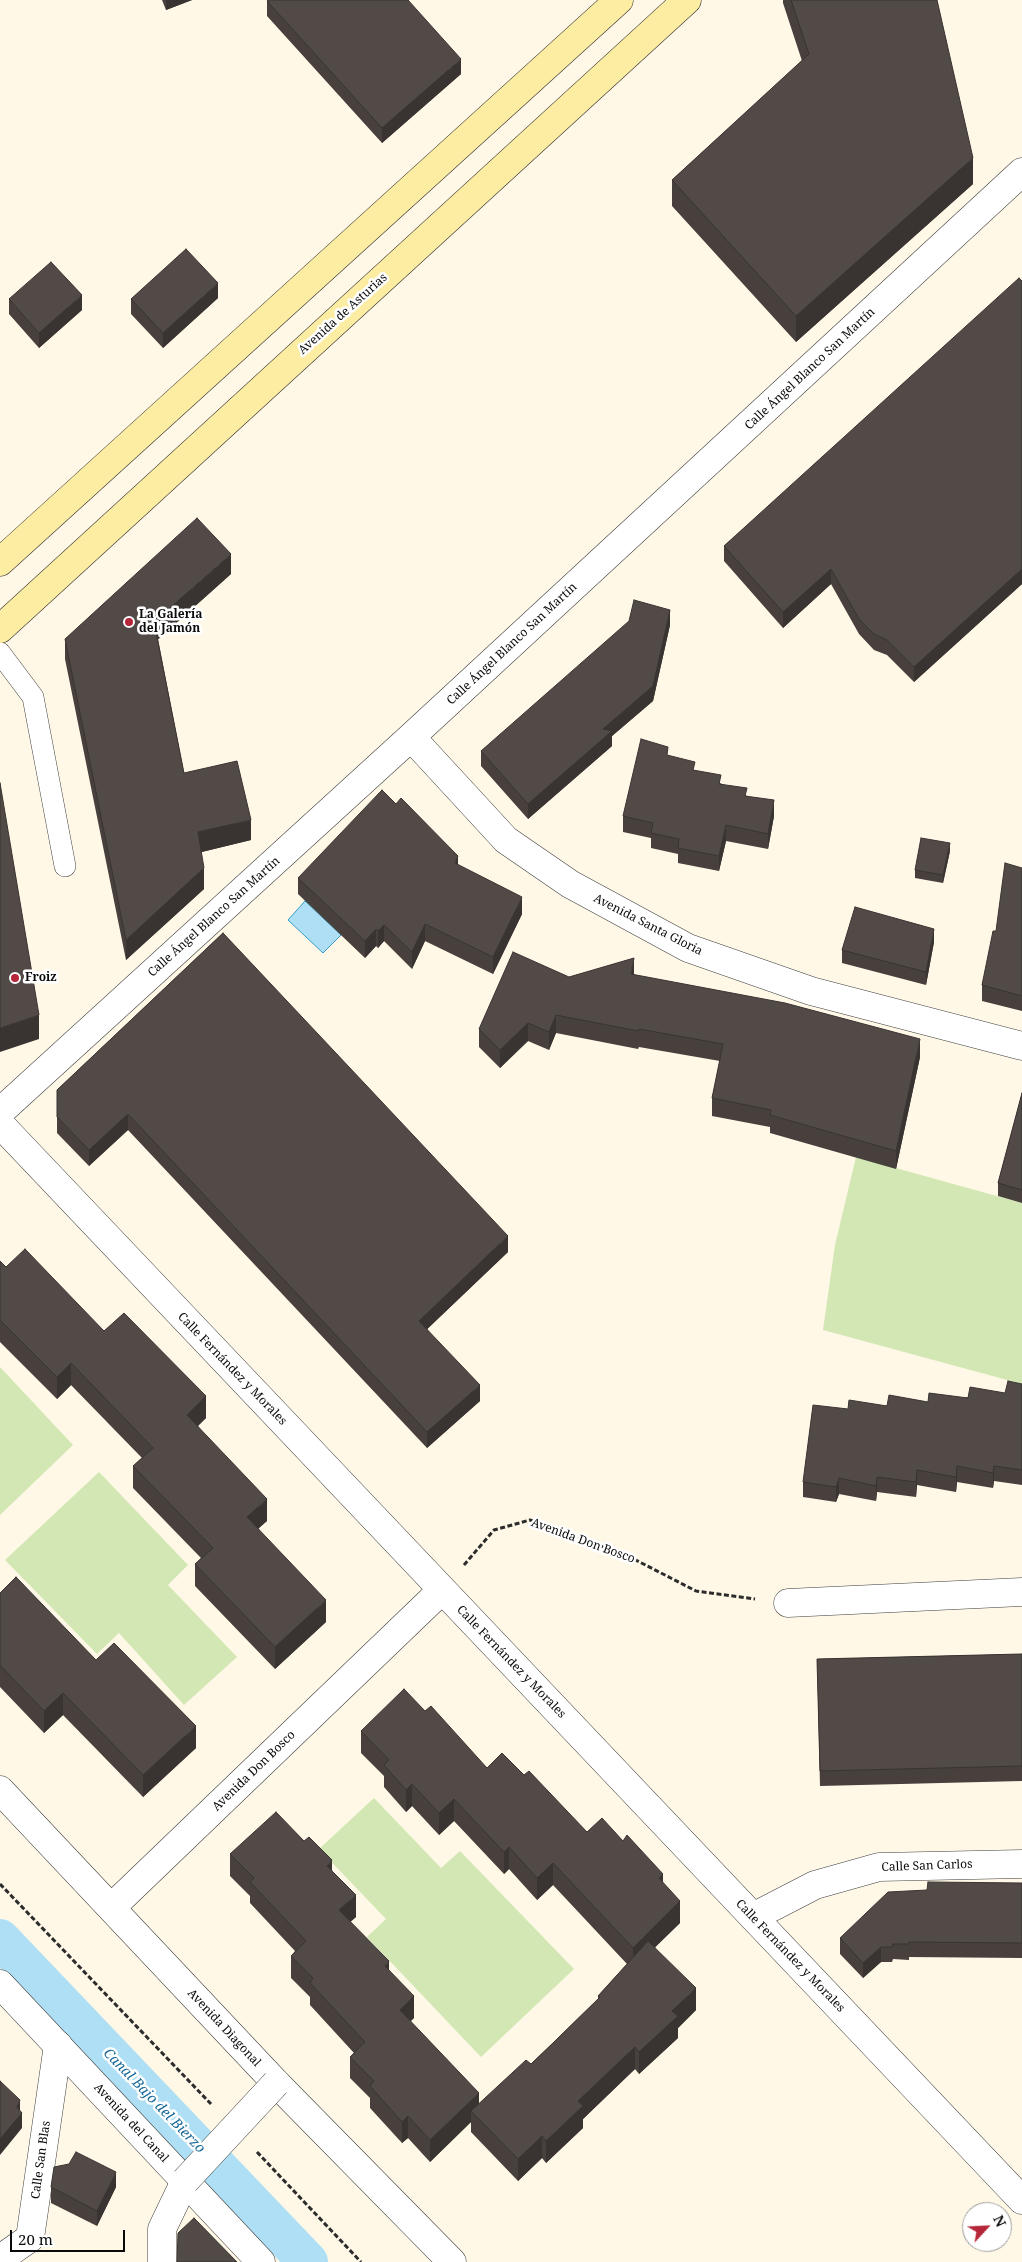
<!DOCTYPE html>
<html>
<head>
<meta charset="utf-8">
<style>
  body { margin:0 }
  #map { position:relative; width:1022px; height:2262px; overflow:hidden; background:#fff8e7; font-family:"Noto Serif",serif }
  canvas { display:block }
  .north { position:absolute; left:962px; top:2202px; width:50px; height:50px; box-sizing:border-box; background:#fff; border:1px solid #9d9d9d; border-radius:50%; rotate:65deg; font-size:14px; font-weight:700; line-height:20px; text-align:center; color:#0a0a0a }
  .north::after { content:''; display:block; margin:auto; width:18px; height:22px; background:#b52638; clip-path:polygon(50% 0,100% 100%,50% 72%,0 100%) }
  .scale { position:absolute; left:10px; top:2230px; width:115px; height:22px; box-sizing:border-box; border:2px solid #0a0a0a; border-top:0; padding-left:6px; font-size:15px; line-height:18px; white-space:nowrap; color:#0a0a0a; -webkit-text-stroke:4px #fff; paint-order:stroke }
</style>
</head>
<body>
<div id="map">
<canvas width="1022" height="2262"></canvas>
<div class="north">N</div>
<div class="scale">20 m</div>
</div>
<script>
const c = document.querySelector('canvas').getContext('2d');
c.lineJoin = 'round';
function paint(path, color) { c.fillStyle = color; c.fill(path, 'evenodd'); }
const poly = rows => new Path2D(rows.map(r => 'M' + r).join(''));
function trace(path, color, width, dash) { c.strokeStyle = color; c.lineWidth = width; c.lineCap = dash ? 'butt' : 'round'; c.setLineDash(dash || []); c.stroke(path); }
function write(font, color, halo, rows, align = 'center') {
  c.font = font + ' "Noto Serif",serif'; c.lineWidth = 5; c.setLineDash([]); c.textBaseline = 'middle'; c.strokeStyle = halo; c.fillStyle = color; for (const [text, x, y, turn = 0] of rows) {
    c.save(); c.translate(x, y); c.rotate((+turn || 0) * Math.PI / 180); c.textAlign = isNaN(turn) ? turn : align; if (halo) c.strokeText(text, 0, 0); c.fillText(text, 0, 0); c.restore();
  }
}
paint(poly([
  [856,1157,1022,1203,1022,1384,823,1330,835,1245],
  [0,1367,73,1445,0,1515],
  [99,1472,188,1565,168,1585,237,1657,184,1705,119,1633,97,1654,5,1560],
  [374,1798,441,1868,460,1851,574,1969,481,2057,367,1937,386,1919,319,1849]
]), '#d2e7b3');
const water = poly([
  [305,901,341,935,323,953,288,920,305,901]
]);
paint(water, '#aedff4');
trace(water, '#369ac9', 1);
trace(poly([
  [0,1939,308,2262]
]), '#aedff4', 40);
const service = poly([
  [0,653,33,697,65,866]
]);
const minor = poly([
  [411,737,506,840,570,884,688,948,811,991,1022,1046],
  [0,1112,411,737,1022,172],
  [0,1124,1022,2200],
  [788,1603,1022,1592],
  [112,1907,442,1590],
  [753,1917,815,1885,879,1867,1022,1864],
  [0,2259,30,2238,58,2045],
  [162,2262,162,2229,185,2181]
]);
const tertiary = poly([
  [0,1790,276,2083,452,2262],
  [0,1984,261,2262]
]);
const secondary = poly([
  [0,562,619,0],
  [0,629,687,0]
]);
trace(service, '#3d3d3d', 22);
trace(minor, '#3d3d3d', 29);
trace(tertiary, '#3d3d3d', 29);
trace(secondary, '#2c2c2c', 29);
trace(poly([
  [464,1565,494,1530,530,1520,626,1555,696,1591,755,1599],
  [0,1884,211,2104],
  [257,2152,361,2262]
]), '#2c2c2c', 3, [5, 2.5]);
trace(service, '#fff', 21);
trace(minor, '#fff', 28);
trace(tertiary, '#fff', 28);
trace(secondary, '#fdeda3', 28);
const minorBridge = poly([
  [185,2181,276,2083]
]);
trace(minorBridge, '#3d3d3d', 29, []);
trace(minorBridge, '#fff', 28);
paint(poly([
  [162,0,192,0,166,10],
  [783,0,937,0,973,184,796,342,672,206,672,180,802,61,783,3],
  [267,1,461,74,382,143,267,16],
  [1022,281,1022,584,914,682,887,655,874,650,859,634,831,584,783,628,724,561,724,546],
  [218,298,163,348,131,314,131,299],
  [9,299,82,310,39,348,9,314],
  [231,574,158,639,184,773,251,840,201,852,204,889,126,960,65,659,65,639],
  [670,625,653,701,612,736,612,746,528,819,481,766,481,751],
  [668,755,695,771,747,796,774,816,768,849,726,841,719,871,678,863,678,854,651,848,651,838,623,832,623,816],
  [950,851,943,883,915,878,915,870],
  [458,865,522,914,493,974,425,941,412,969,384,941,378,948,376,946,365,958,298,894,298,878],
  [1022,868,1022,1011,982,1001,982,985,996,931],
  [223,933,508,1252,427,1329,480,1401,427,1448,128,1130,89,1166,57,1133,57,1090],
  [934,942,926,985,842,963,842,950],
  [634,975,920,1057,896,1169,770,1133,770,1127,712,1116,712,1098,720,1061,639,1047,638,1049,556,1033,549,1050,528,1041,500,1068,479,1047,479,1029],
  [1022,1093,1022,1203,998,1196,998,1183],
  [0,1261,6,1267,104,1331,206,1418,198,1426,267,1521,258,1528,326,1622,275,1669,195,1586,195,1564,201,1558,133,1488,133,1466,142,1458,71,1385,57,1399,0,1342],
  [1022,1384,1022,1485,994,1481,993,1488,957,1482,956,1492,917,1485,916,1497,877,1492,876,1501,839,1494,836,1502,803,1497,803,1482,848,1409,928,1402,1005,1393],
  [0,1593,96,1660,196,1748,143,1797,63,1715,44,1733,0,1687],
  [1022,1654,1022,1781,820,1786,817,1659],
  [425,1711,487,1768,524,1775,587,1832,663,1883,680,1923,655,1947,696,2010,678,2028,678,2038,639,2074,635,2069,583,2119,583,2128,546,2163,542,2158,518,2181,471,2132,471,2122,430,2162,408,2138,402,2143,370,2108,370,2098,350,2078,350,2057,354,2053,310,2005,310,1997,291,1978,291,1956,295,1951,250,1903,250,1896,230,1876,230,1854,332,1870,356,1917,350,1922,389,1971,414,2018,410,2021,479,2104,531,2064,598,1999,598,1996,627,1964,553,1885,537,1900,509,1869,504,1874,454,1821,439,1835,412,1806,406,1812,384,1787,384,1776,361,1753,361,1731],
  [1022,1883,1022,1958,909,1957,909,1960,893,1959,892,1962,881,1962,863,1978,840,1954,840,1938,927,1890],
  [51,2187,116,2187,97,2226,51,2203]
]), '#47403d');
paint(poly([
  [166,0,192,0,166,10],
  [461,59,461,74,382,143,382,128],
  [973,158,973,184,796,342,796,316],
  [218,283,218,298,163,348,163,333],
  [82,295,82,310,39,348,39,333],
  [231,554,231,574,154,643,154,622],
  [831,569,831,584,783,628,783,612],
  [1022,569,1022,584,914,682,914,667],
  [670,610,670,625,653,701,612,736,612,746,528,819,528,804,603,729],
  [774,800,774,816,768,849,768,834],
  [251,820,251,840,198,853,198,832],
  [726,825,726,841,719,871,719,856],
  [950,843,950,851,943,883,943,875],
  [458,856,458,873,455,863],
  [204,868,204,889,126,960,126,940],
  [522,897,522,914,493,974,493,957],
  [425,924,425,941,412,969,412,952],
  [384,925,384,941,378,948,378,931],
  [376,929,376,946,365,958,365,941],
  [934,929,934,942,926,985,926,972],
  [634,958,634,976,631,974],
  [39,1015,39,1039,0,1052,0,1028],
  [556,1015,556,1033,549,1050,549,1032],
  [528,1023,528,1041,500,1068,500,1050],
  [920,1039,920,1057,896,1169,896,1151],
  [128,1114,128,1130,89,1166,89,1150],
  [508,1236,508,1252,419,1337,419,1321],
  [71,1363,71,1385,57,1399,57,1377],
  [480,1385,480,1401,427,1448,427,1432],
  [206,1396,206,1418,187,1436,187,1415],
  [957,1466,957,1482,956,1492,956,1477],
  [994,1466,994,1481,993,1488,993,1473],
  [917,1470,917,1485,916,1497,916,1482],
  [877,1477,877,1492,876,1501,876,1486],
  [839,1478,839,1494,836,1502,836,1487],
  [267,1499,267,1521,247,1539,247,1517],
  [326,1600,326,1622,275,1669,275,1647],
  [63,1693,63,1715,44,1733,44,1711],
  [196,1726,196,1748,143,1797,143,1775],
  [412,1784,412,1806,406,1812,406,1790],
  [454,1799,454,1821,439,1835,439,1813],
  [509,1847,509,1869,504,1874,504,1852],
  [332,1860,332,1882,327,1866],
  [553,1863,553,1885,537,1900,537,1878],
  [663,1874,663,1896,659,1878],
  [356,1895,356,1917,339,1932,339,1910],
  [680,1901,680,1923,633,1969,633,1948],
  [881,1947,881,1962,863,1978,863,1963],
  [389,1961,389,1982,385,1966],
  [696,1988,696,2010,678,2028,678,2038,639,2074,639,2052,672,2011],
  [414,1996,414,2018,400,2032,400,2010],
  [635,2047,635,2069,583,2119,583,2128,546,2163,546,2141,578,2101],
  [479,2093,479,2115,471,2111,471,2122,430,2162,430,2140],
  [20,2100,20,2115,22,2113,22,2128,0,2155,0,2139],
  [408,2116,408,2138,402,2143,402,2122],
  [542,2136,542,2158,518,2181,518,2159],
  [116,2172,116,2187,97,2226,97,2211]
]), '#393432');
const building = poly([
  [268,0,408,0,461,59,382,128,267,1,268,0],
  [791,0,937,0,973,158,796,316,672,180,809,54,791,0],
  [186,249,218,283,163,333,131,299,186,249],
  [51,262,82,295,39,333,9,299,51,262],
  [1019,278,1022,281,1022,569,914,667,887,640,874,634,859,619,831,569,783,612,724,546,1019,278],
  [197,518,231,554,154,622,184,773,237,761,251,820,198,832,204,868,126,940,65,639,197,518],
  [634,600,670,610,653,686,603,729,612,731,528,804,481,751,629,621,634,600],
  [641,739,668,747,667,755,695,762,693,770,721,775,719,784,747,788,745,796,774,800,768,834,726,825,719,856,678,848,679,839,651,833,653,823,623,816,641,739],
  [0,783,39,1015,0,1028,0,783],
  [382,790,396,804,401,798,458,856,455,863,522,897,493,957,425,924,412,952,384,925,378,931,376,929,365,941,298,878,382,790],
  [921,838,950,843,943,875,915,870,921,838],
  [1005,863,1022,868,1022,996,982,985,993,931,996,931,1005,863],
  [855,907,934,929,926,972,842,950,855,907],
  [223,933,508,1236,419,1321,480,1385,427,1432,128,1114,89,1150,57,1117,57,1090,223,933],
  [513,952,569,977,634,958,631,974,785,1003,920,1039,896,1151,770,1115,771,1110,712,1098,723,1044,639,1029,638,1031,556,1015,549,1032,528,1023,500,1050,479,1029,513,952],
  [1022,1093,1022,1190,998,1183,1022,1093],
  [25,1249,104,1331,124,1313,206,1396,187,1415,267,1499,247,1517,326,1600,275,1647,195,1564,213,1548,133,1466,153,1448,71,1363,57,1377,0,1320,0,1261,6,1267,25,1249],
  [1008,1381,1022,1384,1022,1470,994,1466,993,1473,957,1466,956,1477,917,1470,916,1482,877,1477,876,1486,839,1478,836,1487,803,1482,813,1405,848,1409,849,1400,887,1406,889,1395,928,1402,929,1393,968,1398,970,1387,1005,1393,1008,1381],
  [16,1577,96,1660,114,1643,196,1726,143,1775,63,1693,44,1711,0,1665,0,1593,16,1577],
  [1022,1654,1022,1766,820,1771,817,1659,1022,1654],
  [404,1689,425,1711,431,1706,487,1768,502,1753,524,1775,529,1771,587,1832,602,1818,623,1841,627,1835,663,1874,659,1878,680,1901,633,1948,553,1863,537,1878,509,1847,504,1852,454,1799,439,1813,412,1784,406,1790,384,1765,389,1760,361,1731,404,1689],
  [276,1812,304,1841,309,1837,332,1860,327,1866,356,1895,339,1910,389,1961,385,1966,414,1996,400,2010,479,2093,430,2140,408,2116,402,2122,370,2086,374,2081,350,2057,365,2042,310,1983,313,1978,291,1956,306,1941,250,1882,254,1878,230,1854,276,1812],
  [928,1882,1022,1883,1022,1943,909,1942,909,1944,893,1944,892,1947,881,1947,863,1963,840,1938,888,1892,927,1890,928,1882],
  [648,1941,696,1988,672,2011,678,2016,639,2052,635,2047,578,2101,583,2106,546,2141,542,2136,518,2159,471,2111,526,2060,531,2064,553,2043,600,1997,598,1996,648,1941],
  [0,2081,20,2100,17,2107,22,2113,0,2139,0,2081],
  [76,2152,116,2172,97,2211,51,2187,54,2167,69,2164,76,2152],
  [194,2218,237,2262,177,2262,178,2233,194,2218]
]);
paint(building, '#524a47');
trace(building, '#393432', 1);
for (const [x, y, r, color] of [
  [129,622,5,"#b52638"],
  [15,978,5,"#b52638"]
]) { const dot = new Path2D(); dot.arc(x, y, r, 0, 2 * Math.PI); c.fillStyle = color; c.fill(dot); trace(dot, '#fff', 2); }
write('12px', '#0a0a0a', '#fff', [
  ["Avenida de Asturias",343,314,-42],
  ["Calle Ángel Blanco San Martín",810,369,-43],
  ["Calle Ángel Blanco San Martín",512,644,-43],
  ["Calle Ángel Blanco San Martín",214,917,-42],
  ["Avenida Santa Gloria",648,925,27],
  ["Calle Fernández y Morales",232,1369,46],
  ["Avenida Don Bosco",583,1541,20],
  ["Calle Fernández y Morales",511,1662,46],
  ["Avenida Don Bosco",254,1771,-44],
  ["Calle San Carlos",927,1866,-2],
  ["Calle Fernández y Morales",790,1956,46],
  ["Avenida Diagonal",224,2028,47],
  ["Avenida del Canal",131,2123,47],
  ["Calle San Blas",41,2160,-82]
]);
write('bold 12px', '#0a0a0a', '#fff', [
  ["La Galería",139,615],
  ["del Jamón",139,629],
  ["Froiz",25,978]
], 'left');
write('italic 14px', '#186997', '#fff', [
  ["Canal Bajo del Bierzo",154,2101,46]
]);
</script>
</body>
</html>
